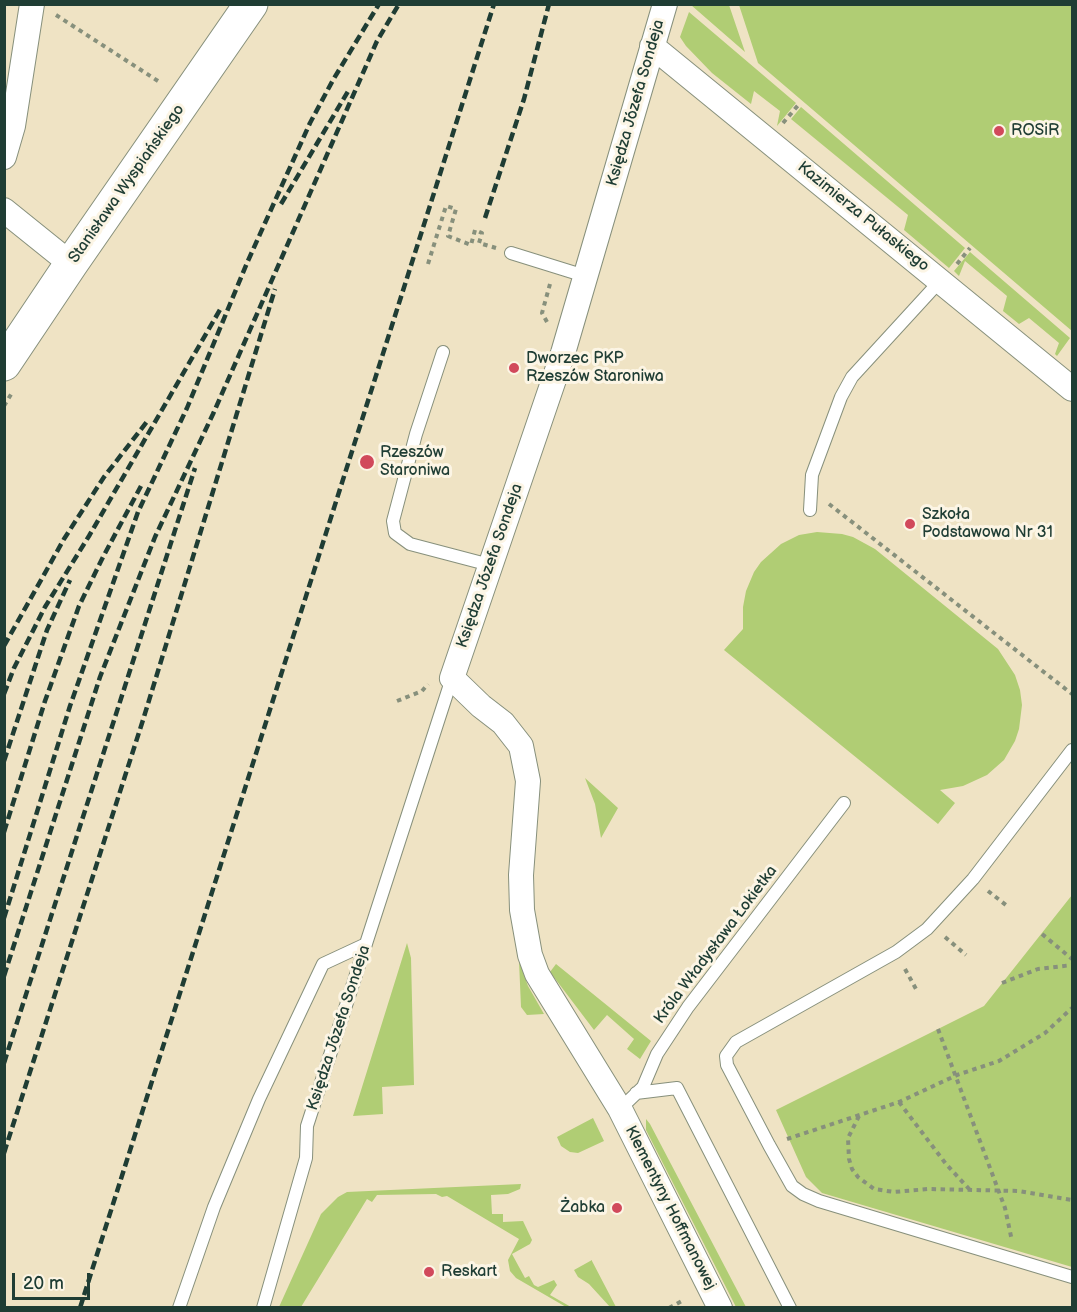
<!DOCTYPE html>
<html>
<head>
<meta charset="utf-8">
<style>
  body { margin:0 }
  #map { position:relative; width:1077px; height:1312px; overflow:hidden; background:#efe3c4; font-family:"Balsamiq Sans",sans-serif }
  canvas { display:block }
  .frame { position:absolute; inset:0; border:6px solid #1f3d34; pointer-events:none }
  .scale { position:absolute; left:12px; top:1273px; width:78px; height:27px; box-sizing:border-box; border:3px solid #1f3d34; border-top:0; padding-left:8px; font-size:18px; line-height:21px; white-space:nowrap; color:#1f3d34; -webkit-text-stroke:4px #fcf5e5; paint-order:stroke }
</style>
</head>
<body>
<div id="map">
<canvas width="1077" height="1312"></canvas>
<div class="frame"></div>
<div class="scale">20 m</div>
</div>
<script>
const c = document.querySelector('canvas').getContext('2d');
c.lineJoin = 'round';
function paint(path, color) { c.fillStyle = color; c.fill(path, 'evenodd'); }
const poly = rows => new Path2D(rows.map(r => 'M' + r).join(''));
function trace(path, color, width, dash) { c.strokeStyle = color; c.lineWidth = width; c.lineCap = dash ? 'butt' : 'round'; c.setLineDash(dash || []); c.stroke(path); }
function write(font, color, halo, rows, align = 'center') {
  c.font = font + ' "Balsamiq Sans",sans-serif'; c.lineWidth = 6; c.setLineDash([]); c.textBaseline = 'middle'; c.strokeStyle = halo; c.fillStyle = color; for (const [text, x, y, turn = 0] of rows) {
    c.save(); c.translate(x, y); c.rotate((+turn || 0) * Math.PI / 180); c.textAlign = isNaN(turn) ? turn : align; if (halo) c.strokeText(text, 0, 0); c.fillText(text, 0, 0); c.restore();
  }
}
paint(poly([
  [691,5,729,5,745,52],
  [739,5,1072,5,1072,331,758,63],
  [689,12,796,103,777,126,780,111,754,91,751,104,712,73,686,46,680,37],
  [801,107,965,248,949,268,904,230,908,215,791,119],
  [970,252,1070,338,1057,356,1055,354,1059,343,1029,318,1019,324,1003,311,1007,296,965,261,959,276,954,271],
  [817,532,842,534,853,537,875,549,998,649,1015,675,1020,690,1022,705,1019,729,1015,741,1004,760,987,775,963,786,940,790,955,803,938,824,724,650,743,629,743,607,746,591,754,572,761,562,781,544,799,535],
  [585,778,618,808,601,838,595,804],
  [1072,895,1072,1267,822,1193,806,1177,776,1110,984,1006],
  [407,943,411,958,414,1085,382,1087,383,1114,353,1116],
  [519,961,528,986,544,1014,527,1015,521,1007],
  [556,964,651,1041,640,1059,627,1049,634,1039,607,1015,594,1030,550,972],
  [593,1118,604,1141,578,1153,570,1152,561,1146,557,1137],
  [646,1119,650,1124,746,1307,736,1307,646,1130],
  [521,1184,520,1189,508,1194,491,1195,492,1214,503,1214,503,1222,523,1221,532,1240,530,1244,512,1254,525,1278,529,1276,534,1285,538,1287,554,1280,557,1285,550,1295,571,1307,566,1307,516,1278,510,1271,508,1260,519,1239,447,1196,442,1197,436,1194,377,1195,372,1202,367,1199,301,1307,279,1307,321,1214,338,1197,347,1192],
  [592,1260,592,1261,616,1307,610,1307,589,1284,578,1277,574,1270]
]), '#b0cd74');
const lane = poly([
  [511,253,585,276],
  [443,352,416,434,393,521,395,533,410,544,490,565],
  [810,510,812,475,841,397,852,377,940,281],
  [1072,750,973,879,927,929,896,952,736,1042,726,1056,727,1065,769,1145,792,1186,803,1194,819,1201,1072,1277],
  [636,1093,677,1088,790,1308],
  [620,1109,643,1087,657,1054,688,1007,844,803],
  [179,1308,214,1207,259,1099,323,964,366,944],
  [263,1308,306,1158,307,1126,452,678]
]);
const street = poly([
  [665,4,563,353,452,678,481,706,503,723,521,746,528,781,521,875,522,910,530,955,537,974,620,1109,720,1308],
  [652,46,1072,389],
  [4,157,13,126,32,4],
  [4,210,71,264]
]);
const secondary = poly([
  [4,364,71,264,251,4]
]);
trace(lane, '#87907c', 14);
trace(street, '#87907c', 26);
trace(secondary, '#87907c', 35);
trace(poly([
  [56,15,158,81],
  [783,123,800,103],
  [428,264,446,206,456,209,448,236,471,245,475,230,482,233,479,243,496,248],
  [957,264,970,248],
  [547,322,542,313,550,284],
  [4,406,13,391],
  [829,504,1072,694],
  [397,701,422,691,428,684],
  [988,891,1006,905],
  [1042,934,1072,959],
  [945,937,966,955],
  [905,969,916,989],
  [1002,983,1038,969,1072,965],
  [938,1029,1005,1208,1012,1241],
  [899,1102,946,1164,970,1190],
  [859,1116,848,1138,849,1159,852,1169,858,1177,874,1189,894,1192,928,1189,1019,1191,1072,1200],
  [787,1139,899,1102,957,1075,999,1061,1045,1033,1072,1008],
  [669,1308,682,1301],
  [927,1308,927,1306]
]), '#87907c', 4, [4.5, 4.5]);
trace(lane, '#fff', 12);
trace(street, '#fff', 24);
trace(secondary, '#fff', 33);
trace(poly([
  [281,204,350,88],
  [485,218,524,99,549,4],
  [4,646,64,539,104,477,149,419],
  [4,694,14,668,45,607,89,536,221,308],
  [4,761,47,630,70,580],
  [4,832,45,701,79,606,103,557,141,486],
  [4,918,70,706,138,512,187,408,247,263,310,123,333,80,379,4],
  [4,976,100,677,155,537,213,414,377,41,399,4],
  [4,1063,195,468],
  [4,1153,143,720,275,289],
  [80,1308,494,4]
]), '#1f3d34', 4.5, [9, 4.5]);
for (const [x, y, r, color] of [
  [999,131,6,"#d1495b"],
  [514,368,6,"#d1495b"],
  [367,462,8,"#d1495b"],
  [910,524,6,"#d1495b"],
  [617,1208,6,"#d1495b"],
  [429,1272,6,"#d1495b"]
]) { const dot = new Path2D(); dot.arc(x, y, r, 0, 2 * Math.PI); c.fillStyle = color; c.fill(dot); trace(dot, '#fcf5e5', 2); }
write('16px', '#1f3d34', '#fcf5e5', [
  ["Księdza Józefa Sondeja",636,103,-74],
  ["Stanisława Wyspiańskiego",127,184,-55],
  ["Kazimierza Pułaskiego",863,217,39],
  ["Księdza Józefa Sondeja",490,566,-71],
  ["Króla Władysława Łokietka",716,945,-53],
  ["Księdza Józefa Sondeja",339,1028,-72],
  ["Klementyny Hoffmanowej",670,1208,63]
]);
write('16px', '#1f3d34', '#fcf5e5', [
  ["ROSiR",1011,131],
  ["Dworzec PKP",526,359],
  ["Rzeszów Staroniwa",526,377],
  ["Rzeszów",380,453],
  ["Staroniwa",380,471],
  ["Szkoła",922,515],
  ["Podstawowa Nr 31",922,533],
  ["Żabka",605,1208,"right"],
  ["Reskart",441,1272]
], 'left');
</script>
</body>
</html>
